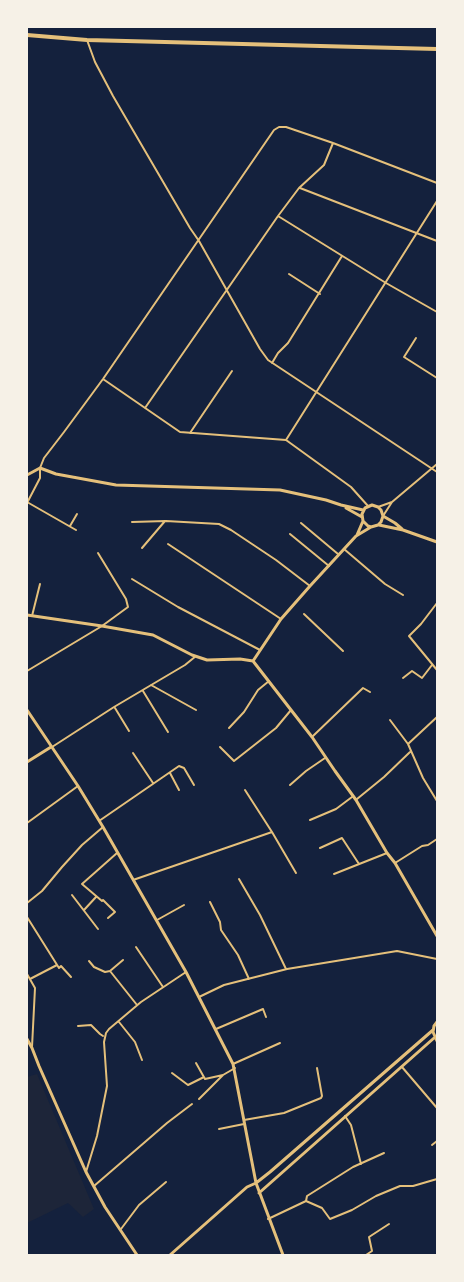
<!DOCTYPE html>
<html>
<head>
<meta charset="utf-8">
<style>
  body { margin:0 }
  #map { position:relative; width:464px; height:1282px; overflow:hidden; background:#14213d; font-family:Commissioner,sans-serif }
  canvas { display:block }
  .frame { position:absolute; inset:0; border:28px solid #f6f1e7; pointer-events:none }
</style>
</head>
<body>
<div id="map">
<canvas width="464" height="1282"></canvas>
<div class="frame"></div>
</div>
<script>
const c = document.querySelector('canvas').getContext('2d');
c.lineJoin = 'round';
function paint(path, color) { c.fillStyle = color; c.fill(path, 'evenodd'); }
const poly = rows => new Path2D(rows.map(r => 'M' + r).join(''));
function trace(path, color, width, dash) { c.strokeStyle = color; c.lineWidth = width; c.lineCap = dash ? 'butt' : 'round'; c.setLineDash(dash || []); c.stroke(path); }
paint(poly([
  [37,1074,94,1209,83,1217,68,1203,27,1223,27,1077]
]), '#1d2539');
trace(poly([
  [87,40,95,62,113,96,190,228,199,241,260,349,268,360,437,472],
  [300,188,437,241],
  [278,216,386,283,437,312],
  [289,274,320,294],
  [416,338,404,357,437,378],
  [272,363,278,353,288,343,342,256],
  [103,379,180,432,286,440,351,487,368,506],
  [145,408,278,216,299,188,324,165,333,143],
  [190,433,232,371],
  [286,440,437,201],
  [27,502,76,530],
  [27,503,40,478,40,468,44,458,64,432,103,379,274,130,279,127,286,127,333,143,437,183],
  [378,507,392,502],
  [383,516,392,502,437,464],
  [132,522,166,521,219,524,231,530,276,560,310,586],
  [301,523,338,554],
  [70,526,77,514],
  [290,534,329,566],
  [168,544,281,619],
  [142,548,165,521],
  [344,549,385,584,403,595],
  [132,579,178,607,260,650],
  [437,603,421,624,409,636,437,670],
  [304,614,343,651],
  [32,616,40,584],
  [27,671,102,626,128,607,126,599,98,553],
  [403,678,412,671,422,678,432,665],
  [151,685,196,710],
  [143,691,168,732],
  [115,708,129,731],
  [390,720,408,744,423,778,437,801],
  [229,728,244,712,258,690,269,681],
  [313,736,363,688,370,692],
  [408,744,437,717],
  [52,747,114,707,185,665,196,656],
  [220,747,234,761,276,728,291,710],
  [133,753,153,783],
  [170,773,179,790],
  [290,785,306,771,325,758],
  [245,790,272,832,296,873],
  [357,799,384,777,410,752],
  [310,820,336,809,352,797],
  [99,821,179,766,184,768,194,785],
  [27,823,78,786],
  [320,848,342,838,359,864],
  [395,863,422,846,428,845,437,839],
  [334,874,387,853],
  [239,879,260,915,286,969],
  [133,880,272,832],
  [72,895,98,929],
  [210,902,220,922,221,930,238,955,249,979],
  [27,903,42,891,62,867,82,845,103,827],
  [84,910,96,897],
  [27,917,59,968,61,966,71,977],
  [108,918,115,912,103,900,102,901,82,884,117,853],
  [157,920,184,905],
  [136,947,163,987],
  [89,961,94,967,105,972,110,971,123,960],
  [110,971,137,1005],
  [27,974,35,988,32,1047],
  [30,979,57,965],
  [199,997,224,985,287,969,397,951,437,959],
  [119,1022,135,1042,142,1060],
  [78,1026,91,1025,100,1034,103,1036],
  [216,1029,263,1009,266,1017],
  [196,1063,205,1079,223,1075],
  [233,1064,280,1043],
  [402,1067,437,1108],
  [172,1073,188,1085,204,1077],
  [199,1099,223,1075,235,1068],
  [345,1116,351,1125,361,1164],
  [244,1120,284,1113,321,1098,322,1096,317,1068],
  [219,1129,244,1124],
  [432,1145,437,1141],
  [86,1172,97,1136,107,1086,104,1042,106,1033,109,1029,141,1002,186,972],
  [94,1186,167,1123,192,1104],
  [306,1201,307,1196,353,1167,384,1153],
  [268,1219,306,1201,322,1208,330,1219,352,1210,376,1196,400,1186,413,1186,437,1179],
  [121,1229,139,1205,166,1182],
  [366,1255,372,1251,369,1237,389,1224]
]), '#e5c07b', 2);
trace(poly([
  [27,475,40,468,56,474,116,485,280,490,326,500,341,505,363,510],
  [346,508,362,517],
  [383,516,395,523,402,529],
  [379,525,403,530,437,542],
  [357,535,363,521,362,514,365,508,372,505,378,507,381,510,383,516,381,522,378,525,371,527,368,526,363,521],
  [27,615,102,626,153,635,192,655,207,660,240,659,253,661,312,737,335,771,356,800,387,853,395,863,437,936],
  [253,661,281,619,310,586,356,536,371,527],
  [27,710,78,786,103,827,186,972,233,1064,256,1183,283,1255],
  [27,762,51,747],
  [437,1022,434,1026,433,1032,437,1041],
  [27,1039,32,1048,39,1066,86,1172,105,1207,137,1255],
  [259,1193,434,1038],
  [170,1255,247,1187,256,1183,270,1172,433,1030]
]), '#e5c07b', 3);
trace(poly([
  [27,35,87,40,437,49]
]), '#e5c07b', 4);
</script>
</body>
</html>
